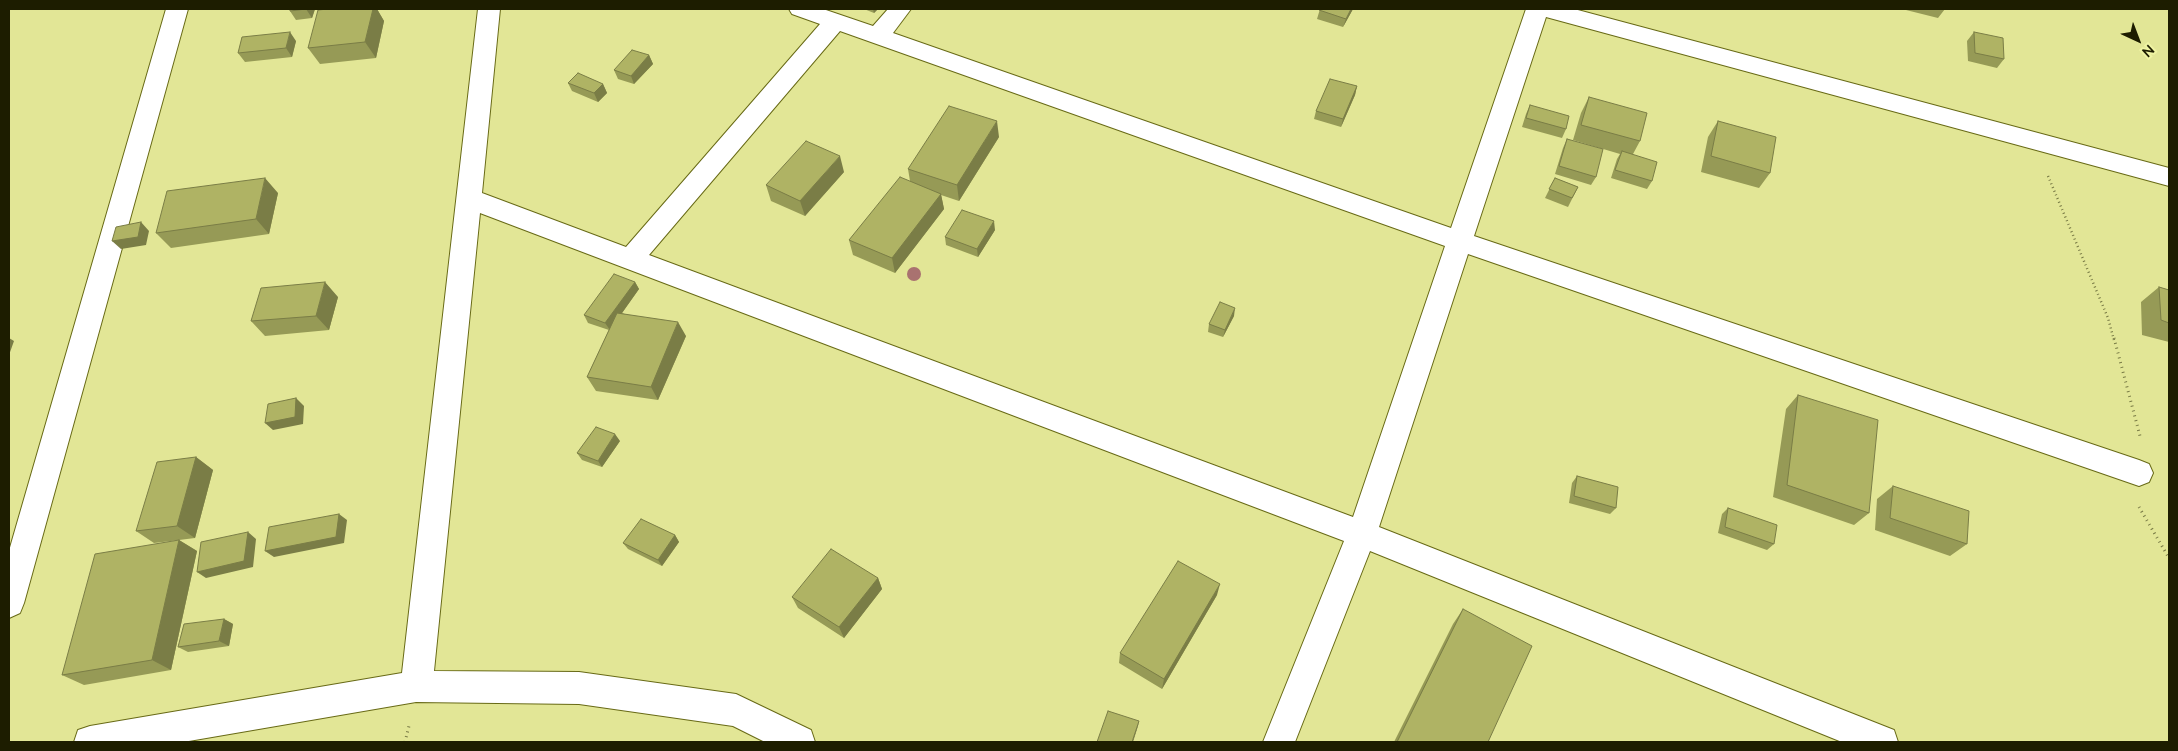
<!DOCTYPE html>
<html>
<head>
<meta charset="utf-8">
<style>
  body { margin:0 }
  #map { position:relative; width:2178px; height:751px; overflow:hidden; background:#e2e696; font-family:Mulish,sans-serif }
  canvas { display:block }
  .frame { position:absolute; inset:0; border:10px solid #1d1d00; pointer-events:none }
  .north { position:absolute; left:2113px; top:15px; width:50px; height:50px; -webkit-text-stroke:4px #eff4a3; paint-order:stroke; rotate:137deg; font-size:14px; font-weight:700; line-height:20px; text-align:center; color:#1d1d00 }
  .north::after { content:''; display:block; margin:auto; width:18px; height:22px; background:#1d1d00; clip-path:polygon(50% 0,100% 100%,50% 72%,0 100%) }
</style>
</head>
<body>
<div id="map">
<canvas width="2178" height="751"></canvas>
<div class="frame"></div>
<div class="north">N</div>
</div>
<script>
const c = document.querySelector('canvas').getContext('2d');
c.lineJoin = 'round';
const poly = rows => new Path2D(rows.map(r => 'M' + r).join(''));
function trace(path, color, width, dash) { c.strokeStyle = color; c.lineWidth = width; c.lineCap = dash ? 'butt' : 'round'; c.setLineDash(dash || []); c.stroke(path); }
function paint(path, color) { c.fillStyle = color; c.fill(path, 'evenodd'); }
const minor = poly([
  [166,9,188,9,24,603,20,613,9,618,9,551,166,9],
  [478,9,500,9,482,193,626,247,820,24,792,14,789,9,823,9,873,26,888,9,911,9,893,33,1451,228,1526,9,1574,9,2169,168,2169,186,1546,17,1474,236,2139,460,2149,464,2153,473,2149,482,2139,486,1468,254,1379,527,1894,730,1898,742,1842,742,1370,551,1295,742,1263,742,1344,541,480,213,434,671,579,672,736,694,811,730,815,742,765,742,733,726,579,704,416,702,183,742,74,742,78,730,90,726,402,673,478,9],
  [840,31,1445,246,1353,517,649,255,840,31]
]);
trace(minor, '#686a16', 2);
trace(poly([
  [2048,176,2108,318,2114,340]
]), '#797b46', 2.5, [1, 3]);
trace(poly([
  [2114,338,2140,436],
  [2139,507,2169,558],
  [405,742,409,726]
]), '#797b46', 3, [1, 4]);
paint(minor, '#fff');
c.fillStyle = '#a97270';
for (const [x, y] of [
  [914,274]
]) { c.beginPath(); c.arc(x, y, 7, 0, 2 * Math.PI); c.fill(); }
paint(poly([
  [290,9,315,9,312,18,296,20,290,11],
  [328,9,377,9,384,21,376,58,320,64,308,48],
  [864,9,878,9,874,13],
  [1320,9,1353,9,1343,27,1317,19],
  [1902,9,1945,9,1938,18],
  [1974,32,2004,59,1997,68,1968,61,1967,41],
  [296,41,292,57,245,62,238,53],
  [649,55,653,64,634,84,618,79,614,70],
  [568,83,603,84,607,93,598,102,572,91],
  [1357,86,1355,95,1341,127,1314,119,1316,111],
  [1589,97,1640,141,1633,154,1652,181,1647,189,1611,178,1617,159,1620,154,1573,140,1581,113],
  [1530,105,1566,129,1562,138,1522,127,1526,114],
  [1718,121,1770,173,1759,188,1701,172,1708,137],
  [999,137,959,201,941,195,944,209,895,273,853,255,849,240,910,181,908,169],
  [1567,139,1596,177,1591,185,1555,174,1563,148],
  [844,172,805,216,771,201,766,185],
  [1555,178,1578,187,1568,207,1545,198],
  [278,193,269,234,171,248,156,233],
  [995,230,978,257,946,245,945,237],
  [635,282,639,289,622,313,686,336,658,400,596,391,587,377,609,330,588,323,584,315],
  [2159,287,2169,290,2169,342,2142,335,2141,302],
  [338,297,329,330,265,336,251,321],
  [1234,316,1223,337,1208,332,1209,324],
  [1798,395,1869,513,1854,525,1773,497,1786,409],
  [620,441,602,467,582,460,577,453],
  [196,457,213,470,195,538,179,540,197,551,171,670,84,685,62,675,179,540,154,543,136,531],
  [1577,476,1616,508,1610,514,1569,503,1572,483],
  [1893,486,1967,544,1950,556,1875,530,1877,499],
  [1728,508,1774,544,1767,550,1718,533,1722,514],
  [675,535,679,542,662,566,628,549,623,543],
  [878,578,882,589,844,638,798,608,792,597],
  [1217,595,1162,689,1119,663,1120,653],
  [1463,609,1488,742,1394,742,1453,624],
  [224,619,233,624,229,646,188,652,178,647]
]), '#969a56');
paint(poly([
  [306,9,315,9,312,18],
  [373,9,377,9,384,21,376,58,365,42],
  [873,9,878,9,874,13],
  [1351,9,1353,9,1343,27,1346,19],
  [290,32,296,41,292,57,286,48],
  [649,55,653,64,634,84,631,76],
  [603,84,607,93,598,102,594,93],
  [1357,86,1355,95,1341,127,1343,119],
  [997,121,999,137,959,201,957,185],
  [840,156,844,172,805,216,800,201],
  [265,178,278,193,269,234,256,219],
  [941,194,944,209,895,273,892,258],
  [994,221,995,230,978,257,977,249],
  [141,222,149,231,146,245,121,249,112,241],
  [325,282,338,297,329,330,316,316],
  [635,282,639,289,610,330,605,323],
  [1235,308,1234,316,1223,337,1225,330],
  [678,322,686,336,658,400,651,387],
  [9,338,14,341,9,355],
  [296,398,304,406,303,424,273,430,265,423],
  [615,434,620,441,602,467,598,461],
  [196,457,213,470,195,538,177,526],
  [339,514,347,520,344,543,274,557,265,551],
  [248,532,256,539,253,567,206,578,197,572],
  [675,535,679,542,662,566,658,560],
  [179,540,197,551,171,670,152,660],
  [878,578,882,589,844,638,839,627],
  [1220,584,1217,595,1162,689,1164,679],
  [224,619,233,624,229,646,219,641],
  [1139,721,1138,726,1133,742,1132,742]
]), '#7a7d46');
const building = poly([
  [290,9,306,9,290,11,290,9],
  [328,9,373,9,365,42,308,48,318,10,328,9],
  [1320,9,1351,9,1346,19,1319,10,1320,9],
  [290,32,286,48,238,53,242,37,290,32],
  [1974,32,2003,38,2004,59,1975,53,1974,32],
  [632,50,649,55,631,76,614,70,632,50],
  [578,73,603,84,594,93,568,83,578,73],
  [1330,79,1357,86,1343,119,1316,111,1330,79],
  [1589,97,1647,113,1640,141,1581,125,1589,97],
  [1530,105,1569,116,1566,129,1526,118,1530,105],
  [949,106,997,121,957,185,908,169,949,106],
  [1718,121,1776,137,1770,173,1711,156,1718,121],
  [1567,139,1603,149,1596,177,1559,166,1567,139],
  [806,141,840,156,800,201,766,185,806,141],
  [1622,151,1657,162,1652,181,1615,170,1622,151],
  [900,177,941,194,892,258,849,240,900,177],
  [265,178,256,219,156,233,167,191,265,178],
  [1555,178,1578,187,1572,198,1549,189,1555,178],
  [962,210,994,221,977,249,945,237,962,210],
  [141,222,138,237,112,241,116,227,141,222],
  [614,274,635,282,605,323,584,315,614,274],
  [325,282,316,316,251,321,261,288,325,282],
  [2159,287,2169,290,2169,323,2161,320,2159,287],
  [1220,302,1235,308,1225,330,1209,324,1220,302],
  [617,313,678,322,651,387,587,377,617,313],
  [1798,395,1878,420,1869,513,1787,485,1798,395],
  [296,398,295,417,265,423,268,404,296,398],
  [596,427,615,434,598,461,577,453,596,427],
  [196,457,177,526,136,531,157,462,196,457],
  [1577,476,1618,487,1616,508,1574,496,1577,476],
  [1893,486,1969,511,1967,544,1890,518,1893,486],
  [1728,508,1777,525,1774,544,1725,527,1728,508],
  [339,514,336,537,265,551,269,527,339,514],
  [641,519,675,535,658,560,623,543,641,519],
  [248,532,244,561,197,572,201,542,248,532],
  [179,540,152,660,62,675,95,554,179,540],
  [831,549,878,578,839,627,792,597,831,549],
  [1178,561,1220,584,1164,679,1120,653,1178,561],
  [1463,609,1532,646,1488,742,1397,742,1463,609],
  [224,619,219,641,178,647,184,624,224,619],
  [1108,711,1139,721,1132,742,1097,742,1108,711]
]);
paint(building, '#afb364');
trace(building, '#7a7d46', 1);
</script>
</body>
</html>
